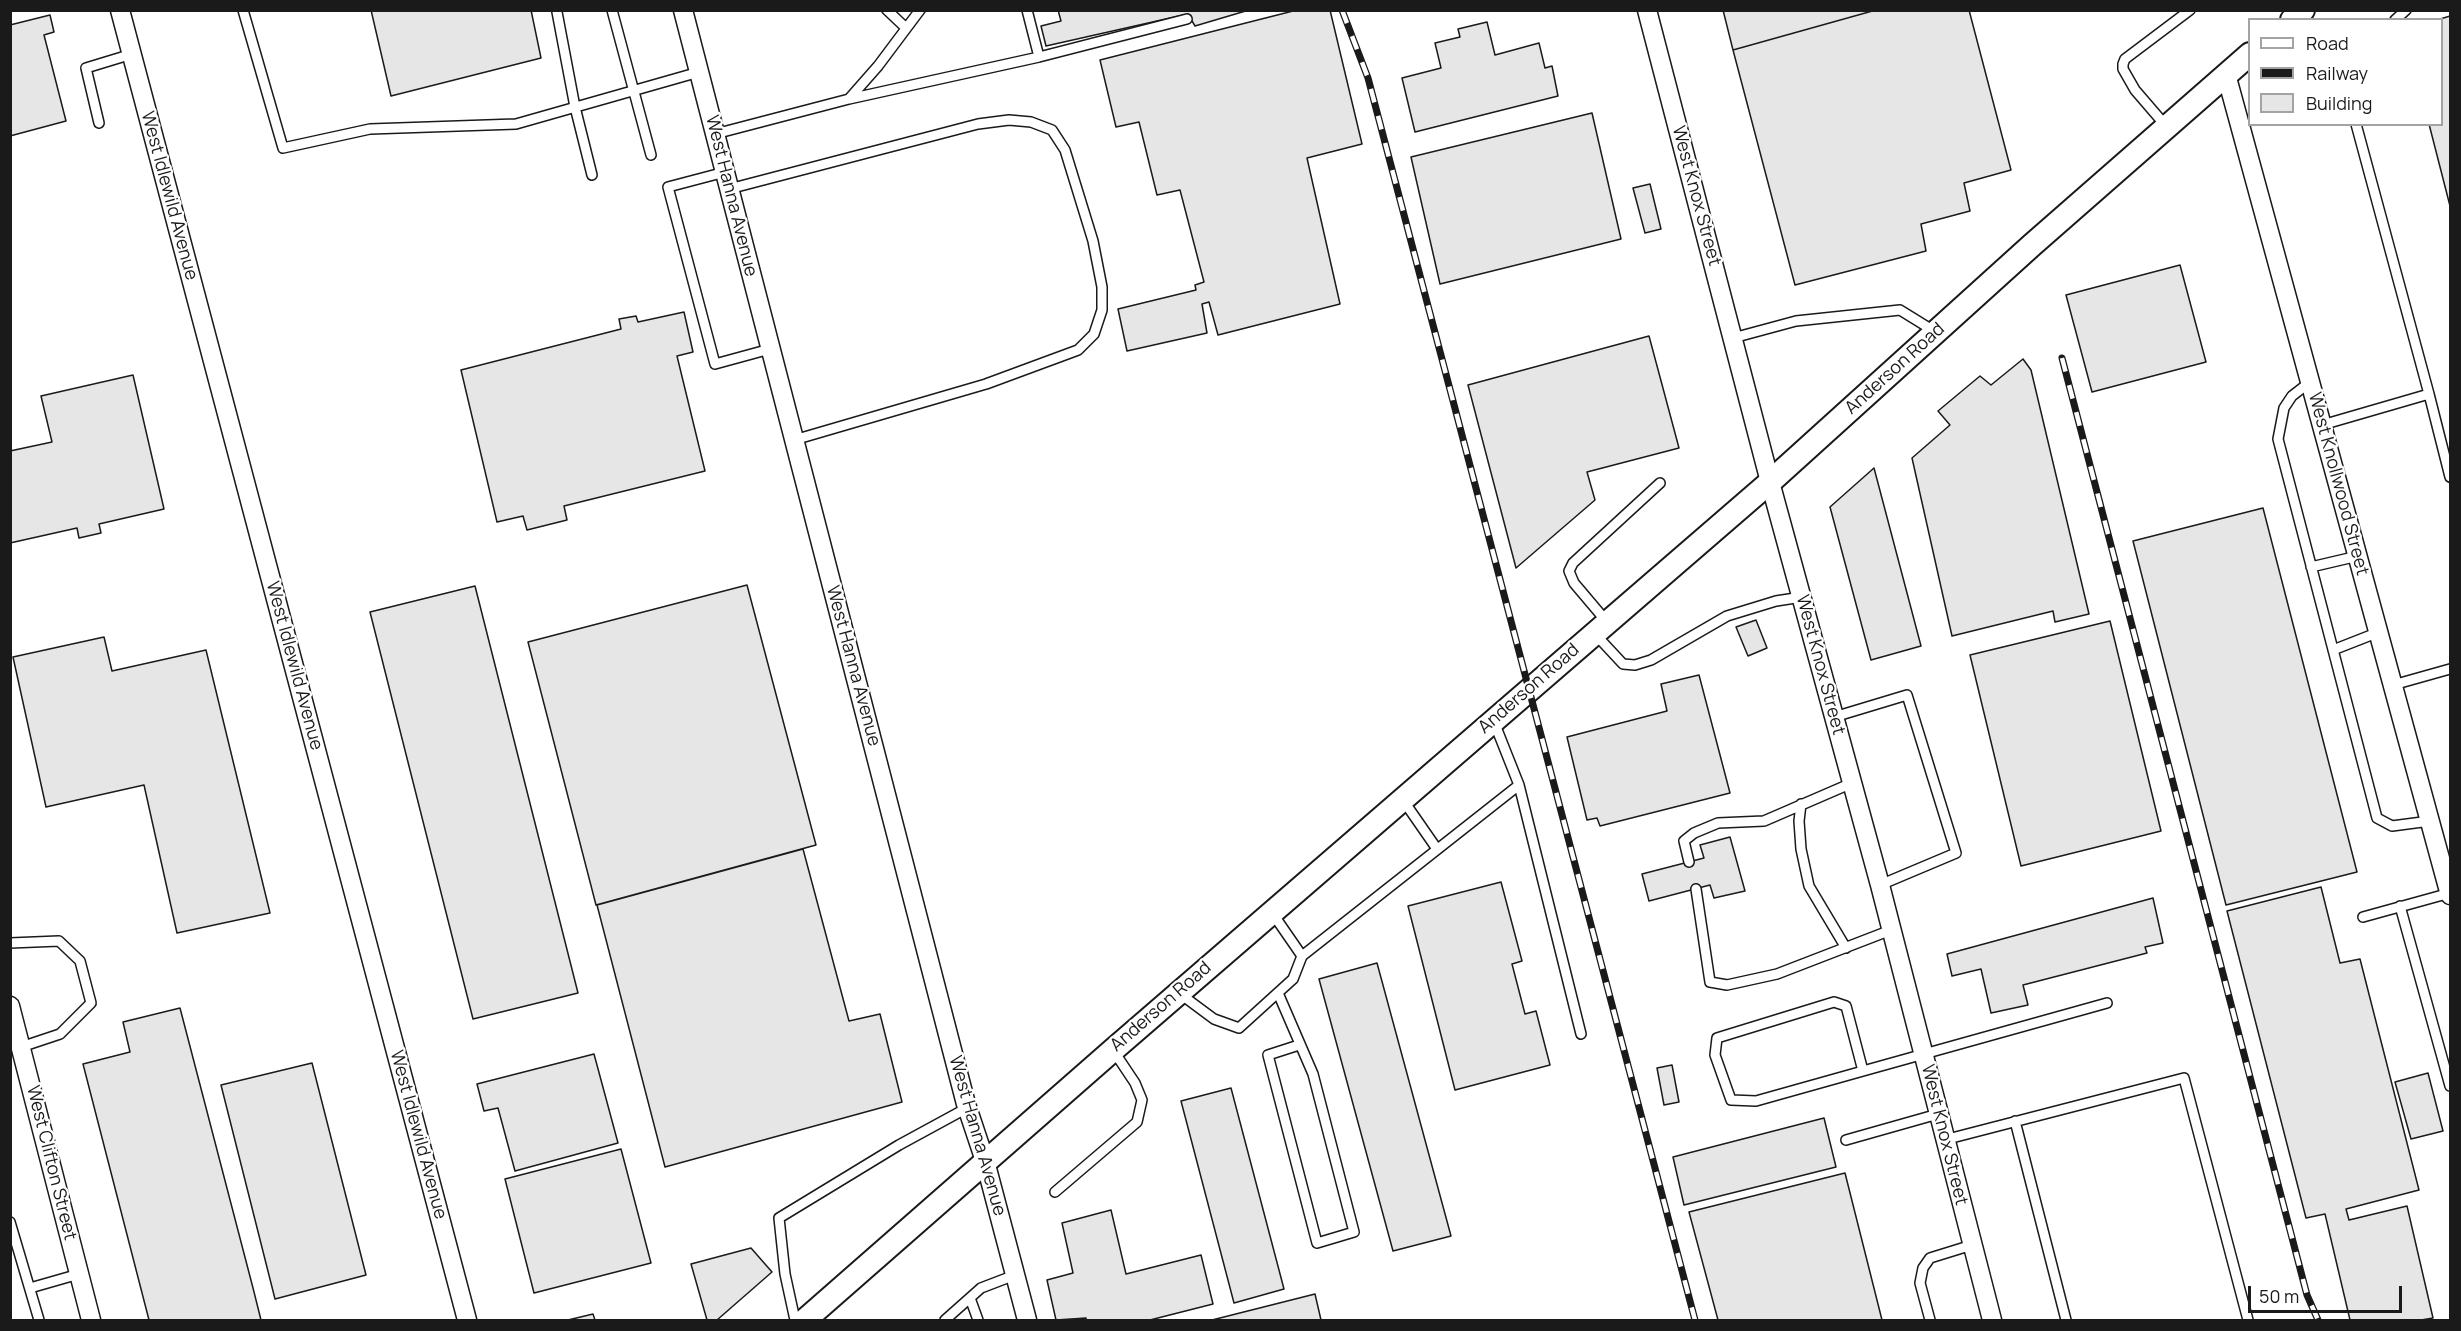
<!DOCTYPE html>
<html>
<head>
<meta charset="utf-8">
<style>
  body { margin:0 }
  #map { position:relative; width:2461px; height:1331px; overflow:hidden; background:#fff; font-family:Manrope,sans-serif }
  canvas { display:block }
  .frame { position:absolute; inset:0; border:12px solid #1a1a1a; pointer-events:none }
  .legend { position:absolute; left:2248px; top:18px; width:195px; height:108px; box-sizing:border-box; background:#fff; border:2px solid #a3a3a3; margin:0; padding:8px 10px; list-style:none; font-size:18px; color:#1a1a1a }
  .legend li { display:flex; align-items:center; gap:12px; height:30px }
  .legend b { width:30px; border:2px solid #a3a3a3 }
  .scale { position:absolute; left:2248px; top:1286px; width:154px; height:27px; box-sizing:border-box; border:3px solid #1a1a1a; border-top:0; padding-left:8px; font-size:18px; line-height:21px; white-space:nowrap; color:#1a1a1a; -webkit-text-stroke:4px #fff; paint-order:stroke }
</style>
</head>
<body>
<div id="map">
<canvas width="2461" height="1331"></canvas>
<div class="frame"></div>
<ul class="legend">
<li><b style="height:8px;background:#fff"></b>Road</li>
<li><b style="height:8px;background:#1a1a1a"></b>Railway</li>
<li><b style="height:16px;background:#e6e6e6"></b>Building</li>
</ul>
<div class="scale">50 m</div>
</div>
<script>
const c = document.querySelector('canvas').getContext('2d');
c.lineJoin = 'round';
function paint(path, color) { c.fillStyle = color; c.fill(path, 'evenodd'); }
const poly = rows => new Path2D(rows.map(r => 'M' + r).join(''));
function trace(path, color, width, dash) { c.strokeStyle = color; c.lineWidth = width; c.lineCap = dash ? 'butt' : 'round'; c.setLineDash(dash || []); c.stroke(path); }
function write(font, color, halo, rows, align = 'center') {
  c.font = font + ' Manrope,sans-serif'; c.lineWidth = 4.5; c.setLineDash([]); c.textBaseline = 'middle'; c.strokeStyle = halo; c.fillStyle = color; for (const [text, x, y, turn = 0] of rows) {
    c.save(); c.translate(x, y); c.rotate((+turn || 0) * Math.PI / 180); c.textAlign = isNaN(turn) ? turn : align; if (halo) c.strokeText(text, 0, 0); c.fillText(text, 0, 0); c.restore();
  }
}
const building = poly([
  [371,10,531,10,541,58,391,96,371,10],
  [1058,10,1249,10,1195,26,1188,14,1046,46,1041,26,1061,21,1058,10],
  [1297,10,1330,10,1362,144,1307,158,1340,304,1218,335,1209,302,1202,304,1207,333,1127,351,1118,309,1196,290,1195,285,1204,282,1180,190,1157,195,1139,122,1116,127,1100,60,1297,10],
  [1723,10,1876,10,1733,50,1723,10],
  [1876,10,1969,10,2011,170,1964,183,1970,211,1921,224,1926,251,1795,285,1733,50,1876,10],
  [50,15,54,32,44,35,66,121,10,136,10,25,50,15],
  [2450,16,2450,206,2429,124,2442,124,2442,20,2437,20,2450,16],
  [1487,22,1495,55,1539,43,1545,68,1552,66,1558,96,1415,132,1402,78,1441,68,1435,43,1460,37,1458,29,1487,22],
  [1592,113,1621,239,1440,284,1411,157,1592,113],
  [1650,184,1661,229,1645,233,1633,188,1650,184],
  [2180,265,2206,362,2092,392,2066,295,2180,265],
  [684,312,693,352,677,356,705,471,564,506,567,520,527,530,523,516,497,522,461,370,621,329,619,319,636,316,638,322,684,312],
  [1649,336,1679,448,1587,472,1595,500,1516,568,1468,385,1649,336],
  [2023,359,2031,370,2089,614,2055,622,2053,611,1952,636,1912,458,1950,425,1938,411,1980,376,1991,385,2023,359],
  [133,375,164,509,99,524,101,533,79,538,77,528,10,543,10,451,52,442,41,396,133,375],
  [1874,468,1921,646,1871,660,1830,507,1874,468],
  [2263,508,2357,872,2226,905,2133,541,2263,508],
  [747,585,816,845,596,905,528,642,747,585],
  [475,586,578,993,473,1019,370,612,475,586],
  [1756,620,1767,648,1748,656,1736,627,1756,620],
  [2110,621,2161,831,2021,866,1970,655,2110,621],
  [104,637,112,671,206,650,270,913,177,933,144,785,46,807,13,657,104,637],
  [1699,675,1730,793,1600,826,1597,818,1587,820,1567,737,1667,711,1661,684,1699,675],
  [1730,837,1745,891,1714,898,1710,885,1649,901,1642,874,1704,858,1700,845,1730,837],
  [803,849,849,1021,880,1014,902,1102,665,1167,597,905,803,849],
  [1501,882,1522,961,1512,964,1525,1014,1536,1011,1550,1065,1455,1090,1408,906,1501,882],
  [2321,887,2340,963,2360,959,2419,1190,2346,1209,2349,1220,2407,1206,2433,1318,2421,1320,2350,1320,2325,1214,2306,1218,2227,911,2321,887],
  [2153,898,2163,943,2145,947,2147,953,2023,985,2028,1005,1991,1013,1981,969,1952,976,1947,954,2153,898],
  [1377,963,1451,1236,1393,1251,1319,979,1377,963],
  [180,1008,253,1288,261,1320,149,1320,83,1064,130,1052,123,1022,180,1008],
  [594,1054,618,1143,515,1171,498,1108,484,1111,477,1084,594,1054],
  [312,1063,366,1275,275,1299,221,1085,312,1063],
  [1672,1065,1679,1102,1664,1105,1657,1068,1672,1065],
  [2428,1073,2443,1131,2411,1139,2395,1082,2428,1073],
  [1231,1088,1284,1289,1234,1303,1181,1101,1231,1088],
  [1824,1118,1836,1167,1684,1205,1673,1157,1824,1118],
  [621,1149,651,1263,534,1293,505,1179,621,1149],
  [1845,1173,1882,1320,1718,1320,1689,1212,1845,1173],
  [1111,1210,1126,1274,1201,1255,1213,1304,1150,1320,1086,1320,1086,1318,1056,1320,1047,1280,1073,1273,1062,1223,1111,1210],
  [751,1248,772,1272,717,1320,707,1320,691,1264,751,1248],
  [1315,1294,1321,1320,1212,1320,1315,1294],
  [593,1314,595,1320,568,1320,593,1314]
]);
paint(building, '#e6e6e6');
trace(building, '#1a1a1a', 1.5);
const service = poly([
  [243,10,283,148,370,129,516,124,699,72],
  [612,10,651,155],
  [887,10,906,28],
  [1027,10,1039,57],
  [557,12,575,107,592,175],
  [2395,20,2406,10],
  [849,99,878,66,920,10],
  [99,123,86,68,132,54],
  [2356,124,2429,394],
  [2166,126,2135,90,2123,69,2123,64,2125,59,2190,10],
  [715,134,849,99,1039,57,1187,19],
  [725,172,668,187,715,364,770,349],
  [729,189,978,124,1009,120,1031,122,1052,130,1065,150,1093,241,1102,287,1102,310,1094,334,1078,350,986,384,794,440],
  [1733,338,1796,321,1900,310,1934,331],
  [2310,382,2292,396,2284,408,2278,439,2377,818,2392,826,2430,821],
  [2322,425,2429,394,2450,477],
  [2311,567,2358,556],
  [1607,622,1574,583,1569,571,1573,563,1660,483],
  [1596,635,1623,664,1635,665,1651,660,1727,616,1776,601,1802,597],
  [2333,650,2379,632],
  [2393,685,2450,669],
  [1834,717,1907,695,1956,853,1880,885],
  [1519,785,1581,1034],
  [1403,800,1437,849],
  [1801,804,1799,821,1801,849,1809,886,1846,948],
  [1689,862,1684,841,1694,833,1718,823,1764,821,1852,783],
  [1696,889,1710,982,1727,985,1777,974,1891,930],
  [2400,906,2450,1086],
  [1273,914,1302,956],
  [2363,917,2450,893],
  [10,943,59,941,80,961,91,1003,60,1034,21,1047],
  [1179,993,1214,1019,1239,1028,1293,979,1302,956,1519,785,1494,722],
  [1278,993,1313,1074,1354,1232,1317,1243,1268,1055,1299,1045],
  [1863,1071,1756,1101,1731,1100,1715,1055,1717,1038,1834,1002,1846,1006,1863,1071,2107,1003],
  [2015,1121,2066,1320],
  [1846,1140,1938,1114],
  [1944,1140,2184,1078,2248,1320],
  [1055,1192,1137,1122,1142,1100,1135,1083,1113,1050],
  [10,1222,39,1320],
  [30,1288,79,1274],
  [970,1298,978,1320],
  [795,1320,785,1274,779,1218,899,1145,967,1108],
  [945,1320,981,1288,1015,1275],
  [1930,1320,1920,1283,1923,1268,1930,1258,1972,1245]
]);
const minor = poly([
  [120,10,467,1320],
  [683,10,966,1104,985,1161,1027,1320],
  [1647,10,1770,482,1880,885,1992,1320],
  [2226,74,2450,895],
  [10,1006,91,1320]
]);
const tertiary = poly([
  [2292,20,2303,10],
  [805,1320,1113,1050,1770,482,2032,245,2250,54]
]);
trace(service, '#1a1a1a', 12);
trace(minor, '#1a1a1a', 21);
trace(tertiary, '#1a1a1a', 26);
trace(service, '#fff', 9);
trace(minor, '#fff', 18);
trace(tertiary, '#fff', 22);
const rail = poly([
  [1342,10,1368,78,1695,1320],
  [2062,358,2307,1295,2318,1320]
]);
trace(rail, '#1a1a1a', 7);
trace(rail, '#fff', 4.5, [14]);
write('18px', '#1a1a1a', '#fff', [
  ["West Idlewild Avenue",169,196,75],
  ["West Hanna Avenue",731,196,76],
  ["West Knox Street",1696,196,75],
  ["Anderson Road",1895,369,-42],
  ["West Knollwood Street",2338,484,75],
  ["West Knox Street",1820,665,75],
  ["West Idlewild Avenue",294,666,75],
  ["West Hanna Avenue",853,666,75],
  ["Anderson Road",1529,689,-41],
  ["Anderson Road",1161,1007,-41],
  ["West Idlewild Avenue",418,1135,75],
  ["West Knox Street",1944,1135,76],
  ["West Hanna Avenue",977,1136,74],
  ["West Clifton Street",51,1163,76]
]);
</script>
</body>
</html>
